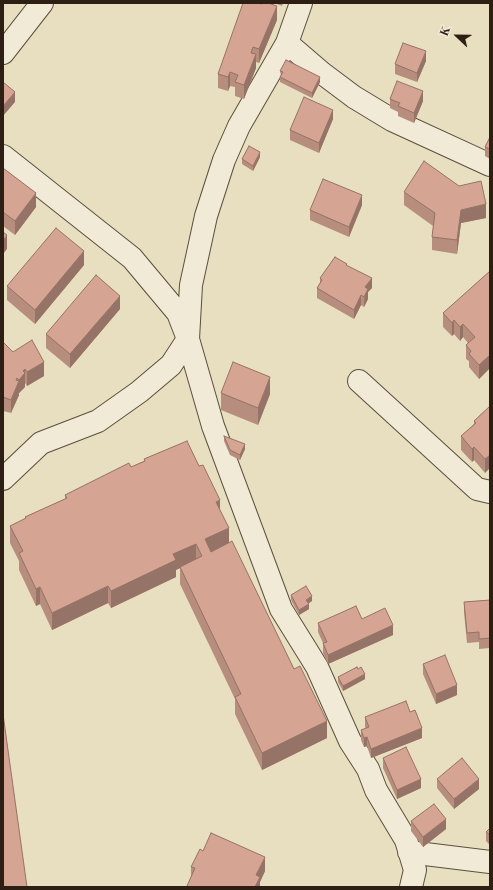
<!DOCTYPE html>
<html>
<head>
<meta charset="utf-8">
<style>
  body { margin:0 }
  #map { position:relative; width:493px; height:890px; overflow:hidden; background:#e8dfc0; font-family:"Libre Bodoni",serif }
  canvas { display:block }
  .frame { position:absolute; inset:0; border:4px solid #2d1f13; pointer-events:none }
  .north { position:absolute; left:437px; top:16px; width:40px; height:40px; -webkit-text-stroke:3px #f0ead6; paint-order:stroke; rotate:292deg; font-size:11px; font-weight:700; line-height:16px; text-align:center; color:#2d1f13 }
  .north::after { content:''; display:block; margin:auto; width:14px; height:18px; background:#2d1f13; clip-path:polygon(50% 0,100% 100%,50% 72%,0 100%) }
</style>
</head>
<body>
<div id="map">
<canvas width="493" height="890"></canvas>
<div class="frame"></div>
<div class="north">K</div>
</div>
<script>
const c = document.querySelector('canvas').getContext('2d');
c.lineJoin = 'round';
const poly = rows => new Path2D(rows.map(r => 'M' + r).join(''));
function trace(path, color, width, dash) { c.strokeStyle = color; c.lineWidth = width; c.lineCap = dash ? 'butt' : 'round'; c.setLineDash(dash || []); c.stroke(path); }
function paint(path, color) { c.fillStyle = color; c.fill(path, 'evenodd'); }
const minor = poly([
  [301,3,287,43,239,126,224,160,206,216,191,285,188,339,213,426,281,609,317,667,350,741,368,769,376,790,406,840,415,870,411,887],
  [287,43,322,73,354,97,392,120,490,165],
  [3,53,42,3],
  [3,156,132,258,178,313,188,339,171,365,139,392,98,421,41,443,3,479],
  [359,381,477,489,490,492],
  [409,852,490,862]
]);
trace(minor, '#5c4f3e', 24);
trace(minor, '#f0ead6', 22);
paint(poly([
  [274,3,283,3,282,6],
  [277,20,259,63,256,62,256,68,244,99,235,96,235,87,230,86,228,91,218,88,218,74],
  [426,61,417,82,395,74,395,64],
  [280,71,320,82,312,98,280,82,280,77,281,76],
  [390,99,423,101,414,123,398,116,398,112,390,108],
  [333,119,319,153,290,140,290,130],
  [490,137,490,159,485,156,485,147],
  [260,157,253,171,242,164,242,159],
  [3,168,36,207,15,235,3,226],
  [404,192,486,218,461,223,457,254,432,250,432,237,433,226,404,205],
  [362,205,349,237,310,220,310,210],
  [84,265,35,324,7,300,7,286],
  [347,266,372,288,368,292,368,299,364,307,361,305,354,319,317,298,317,288,320,283,320,278],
  [490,271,490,368,479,379,469,367,469,361,466,359,466,345,468,343,463,337,460,341,454,334,452,336,443,327,443,313],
  [120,309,70,368,46,348,46,334],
  [3,342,13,352,44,376,27,386,25,383,25,387,19,393,19,395,11,413,3,411],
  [221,393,270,394,258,425,221,410],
  [490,406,485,473,474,460,472,462,461,450,461,436,474,424,474,421],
  [224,436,245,449,240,460,230,455,224,441],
  [144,459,220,510,229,543,327,738,262,770,235,714,235,699,180,584,180,568,176,570,176,577,111,608,108,603,52,630,40,604,36,606,19,570,19,561,10,543,10,526,25,519,25,517,65,499,65,495,131,467,144,461],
  [291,595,312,601,308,603,309,609,299,615,291,600],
  [490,600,490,648,479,649,479,642,467,643,464,612,464,602],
  [362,619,393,635,328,664,323,653,323,643,318,632,318,623],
  [423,664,457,695,436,704,423,674],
  [358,669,365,679,343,691,338,682,338,677],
  [410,712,422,738,371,758,367,746,364,747,361,740,361,730,366,729,365,727,365,717],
  [383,758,421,788,397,799,383,768],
  [437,779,479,789,454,809,437,788],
  [411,821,446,829,423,847,411,831],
  [490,828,490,851,489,850,489,844,486,841,486,832],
  [191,867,265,871,260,882,260,887,187,887,191,876]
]), '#b78d7e');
paint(poly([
  [277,6,277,20,259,63,259,49],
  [426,51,426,61,417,82,417,73],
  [256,54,256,68,244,99,244,85],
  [230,72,230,86,228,91,228,77],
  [320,77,320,82,312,98,312,93],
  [423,91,423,101,414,123,414,113],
  [15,92,15,102,3,116,3,106],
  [333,110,333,119,319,153,319,143],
  [260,152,260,157,253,171,253,166],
  [36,193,36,207,15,235,15,221],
  [362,195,362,205,349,237,349,227],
  [486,204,486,218,461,223,457,254,457,240,461,210],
  [7,235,7,249,3,254,3,241],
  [84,251,84,265,35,324,35,310],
  [372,278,372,288,368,292,368,299,364,307,365,287],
  [361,295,361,305,354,319,354,310],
  [120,296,120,309,70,368,70,354],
  [454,320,454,334,452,336,452,323],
  [463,324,463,337,460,341,460,327],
  [490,355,490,368,479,379,479,365],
  [44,362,44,376,27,386,27,372],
  [25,369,25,387,19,393,19,380,23,371],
  [270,377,270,394,258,425,258,408],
  [17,378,17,386,19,381,19,395,11,413,11,400],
  [245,444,245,449,240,460,240,455],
  [474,447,474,460,472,462,472,449],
  [490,455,490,468,485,473,485,459],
  [220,500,220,517,216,502],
  [229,528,229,545,205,556,205,539],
  [196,544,196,561,180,567,180,568,176,570,176,577,111,608,111,591,173,554],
  [108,586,108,603,52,630,52,613],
  [40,587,40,604,36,606,36,589],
  [312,596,312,601,306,605,306,600],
  [309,604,309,609,299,615,299,610],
  [393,625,393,635,328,664,328,655],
  [365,674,365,679,343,691,343,686],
  [457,685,457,695,436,704,436,694],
  [327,721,327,738,262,770,262,753],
  [422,728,422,738,371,758,371,749],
  [367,737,367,746,364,747,364,738],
  [421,779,421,788,397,799,397,790],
  [479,779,479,789,454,809,454,799],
  [446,819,446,829,423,847,423,837],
  [265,857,265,871,260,882,260,887,255,887,256,875]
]), '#957366');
const building = poly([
  [243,3,258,3,262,4,263,3,268,3,277,6,259,49,253,47,251,53,256,54,244,85,235,82,238,75,230,72,228,77,218,74,243,3],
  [403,43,426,51,417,73,395,64,403,43],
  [286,60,320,77,312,93,280,77,283,72,280,71,286,60],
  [397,81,423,91,414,113,398,106,400,103,390,99,397,81],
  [3,82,15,92,3,106,3,82],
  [304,97,333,110,319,143,290,130,304,97],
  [490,137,490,149,485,147,490,137],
  [249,146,260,152,253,166,242,159,249,146],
  [424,161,459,186,481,181,486,204,461,210,457,240,432,237,435,213,404,192,424,161],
  [3,168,36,193,15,221,3,212,3,168],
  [323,179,362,195,349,227,310,210,323,179],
  [56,228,84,251,35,310,7,286,56,228],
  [3,232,7,235,3,241,3,232],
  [335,257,347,264,346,265,372,278,365,287,368,289,364,297,361,295,354,310,317,288,322,280,320,278,335,257],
  [490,271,490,355,479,365,469,354,471,351,466,345,475,337,463,324,460,327,454,320,452,323,443,313,490,271],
  [96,275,120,296,70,354,46,334,96,275],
  [32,340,44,362,27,372,25,369,23,371,25,373,19,380,17,378,16,380,19,381,11,400,3,397,3,342,13,352,32,340],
  [233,362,270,377,258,408,221,393,233,362],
  [490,406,490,455,485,459,474,447,472,449,461,436,476,423,474,421,490,406],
  [224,436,245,444,240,455,230,450,224,436],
  [187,441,199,466,203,465,220,500,216,502,229,528,205,539,211,552,232,541,294,669,300,666,327,721,262,753,235,697,241,694,180,567,202,556,196,544,173,554,176,560,111,591,108,586,52,613,40,587,36,589,19,553,23,551,10,526,26,518,25,517,67,498,65,495,129,463,131,467,145,461,144,459,187,441],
  [306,586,312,596,306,600,309,604,299,610,291,595,306,586],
  [490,600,490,638,479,639,479,632,467,633,464,602,490,600],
  [356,606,362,619,385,608,393,625,328,655,323,643,327,642,318,623,356,606],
  [445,655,457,685,436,694,423,664,445,655],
  [357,667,358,669,361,667,365,674,343,686,338,677,357,667],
  [406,701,410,712,415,710,422,728,371,749,367,737,364,738,361,730,369,727,365,717,406,701],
  [3,714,27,887,3,887,3,714],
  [406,747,421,779,397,790,383,758,406,747],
  [462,758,479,779,454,799,437,779,462,758],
  [434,804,446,819,423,837,411,821,434,804],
  [490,828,490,835,486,832,490,828],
  [211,833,265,857,256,875,260,877,255,887,189,887,187,886,195,868,191,867,200,849,203,851,211,833]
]);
paint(building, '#d5a492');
trace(building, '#957366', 1);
</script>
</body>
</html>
